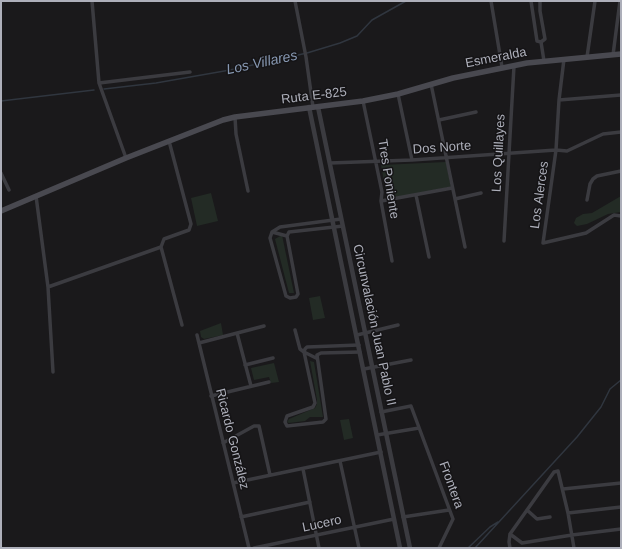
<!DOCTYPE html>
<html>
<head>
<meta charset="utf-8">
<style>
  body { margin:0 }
  #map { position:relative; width:622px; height:549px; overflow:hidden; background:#1a191b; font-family:Arial,sans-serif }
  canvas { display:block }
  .frame { position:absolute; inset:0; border:2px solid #adafba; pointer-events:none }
</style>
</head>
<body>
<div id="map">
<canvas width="622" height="549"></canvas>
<div class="frame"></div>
</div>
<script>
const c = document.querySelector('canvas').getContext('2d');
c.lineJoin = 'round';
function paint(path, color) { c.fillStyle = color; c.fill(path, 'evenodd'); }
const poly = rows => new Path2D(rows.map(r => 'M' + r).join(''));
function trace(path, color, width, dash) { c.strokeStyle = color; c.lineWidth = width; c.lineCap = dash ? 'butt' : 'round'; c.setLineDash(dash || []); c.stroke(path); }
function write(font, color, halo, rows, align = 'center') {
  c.font = font + ' Arial,sans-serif'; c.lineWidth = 3; c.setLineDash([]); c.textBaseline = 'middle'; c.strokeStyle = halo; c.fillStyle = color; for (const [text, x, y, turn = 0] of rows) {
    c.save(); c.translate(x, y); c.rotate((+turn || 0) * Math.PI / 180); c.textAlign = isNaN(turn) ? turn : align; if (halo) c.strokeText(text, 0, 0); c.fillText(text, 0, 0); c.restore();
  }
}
paint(poly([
  [446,162,451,187,387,199,381,165],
  [211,193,218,221,197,226,191,198],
  [621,196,621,212,608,214,587,224,577,226,574,223,576,218,583,214,592,213],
  [282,235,294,293,289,293,275,239],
  [320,296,325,318,313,320,309,298],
  [221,323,223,335,204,339,201,337,200,331],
  [310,361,314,362,323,417,310,417,305,421,289,423,287,422,289,419,315,408,317,404,317,400],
  [274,363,279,382,271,383,269,377,254,380,251,368],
  [349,419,353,438,344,440,340,420]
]), '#232b25');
trace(poly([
  [104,89,156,83,230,70,307,53,340,43,357,36,372,20,406,1],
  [1,101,94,90],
  [468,548,490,527,498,522],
  [475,548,577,437,601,407,610,389,621,380]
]), '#30363f', 1.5);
trace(poly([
  [92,1,99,83,126,158],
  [295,1,306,57,313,107],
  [491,1,502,67],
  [531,1,537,41,541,42],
  [540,1,540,11,545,39,541,42,544,61],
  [613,55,620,1],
  [587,57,595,1],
  [564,59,559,100,556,150,543,243,586,233,614,215,621,216],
  [99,83,190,72],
  [431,84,465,247],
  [398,94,412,160],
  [559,100,621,95],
  [363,101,382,192,381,201,392,261],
  [235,117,236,134,248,191],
  [439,120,476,112],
  [169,141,191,224,189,230,164,239,161,247,182,325],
  [330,163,412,160,556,150,567,151,603,134,621,132],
  [1,173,9,190],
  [416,195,429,257],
  [36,196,48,287],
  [455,199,481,193],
  [587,200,590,184,593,179,597,176,621,171],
  [381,201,452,188],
  [341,219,280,227,272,232,270,238,286,296,290,298,296,297,298,294,287,236,289,232,343,226],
  [272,232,287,236],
  [504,241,514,66],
  [295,330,300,349,304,352,316,358],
  [237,333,251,386],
  [197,335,249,548],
  [357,335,398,325],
  [199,343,264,326],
  [359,345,307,347,305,349,304,352,315,403,313,407,287,416,285,422,287,426,323,422,326,419,317,355,321,353,360,352],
  [245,365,273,358],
  [364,369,411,360],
  [53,372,48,287,161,247],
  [211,396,269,382],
  [381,412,411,406,453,519,439,548],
  [377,435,419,428],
  [223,443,254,426,259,426,270,475],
  [340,461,359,548],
  [303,469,319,548],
  [233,483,381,452],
  [563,489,621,483],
  [527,510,537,519,550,517],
  [568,513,621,507],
  [241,517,310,502],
  [403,517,449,510],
  [510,534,522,543,572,535,621,529],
  [254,548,394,519],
  [510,548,509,542,510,534,554,472,558,471,568,513,574,548]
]), '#3b3b40', 3.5);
trace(poly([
  [309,107,400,548],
  [318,107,410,548]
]), '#3b3b40', 4.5);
trace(poly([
  [1,211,126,158,223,120,235,117,363,101,398,94,453,78,527,63,621,54]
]), '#494950', 5.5);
write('13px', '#adafba', '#151416', [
  ["Esmeralda",496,58,-11],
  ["Ruta E-825",314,96,-7],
  ["Dos Norte",442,148,-4],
  ["Los Quillayes",499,153,-87],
  ["Tres Poniente",388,179,81],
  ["Los Alerces",540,195,-82],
  ["Circunvalación Juan Pablo II",374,325,78],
  ["Ricardo González",232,439,76],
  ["Frontera",451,485,70],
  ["Lucero",322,524,-12]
]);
write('italic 14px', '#8798b2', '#151416', [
  ["Los Villares",262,63,-12]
]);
</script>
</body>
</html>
